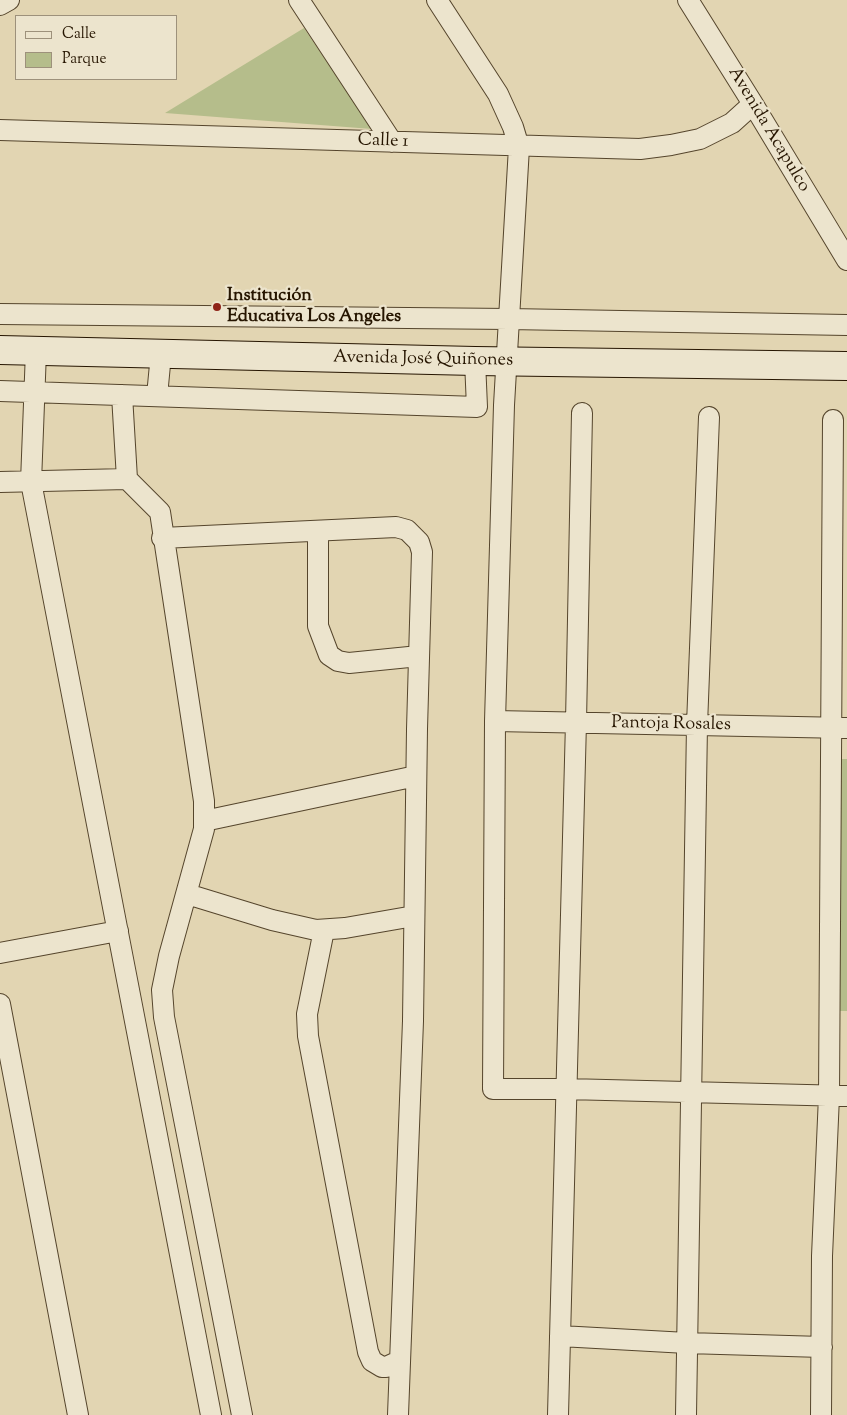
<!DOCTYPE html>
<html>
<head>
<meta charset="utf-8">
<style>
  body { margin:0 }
  #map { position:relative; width:847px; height:1415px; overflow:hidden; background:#e2d5b2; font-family:"Sorts Mill Goudy",serif }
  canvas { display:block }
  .legend { position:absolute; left:15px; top:15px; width:162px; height:65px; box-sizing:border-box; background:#ece4cd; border:1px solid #9d917b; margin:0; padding:6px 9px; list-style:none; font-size:15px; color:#261500 }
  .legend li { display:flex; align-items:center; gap:10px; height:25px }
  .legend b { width:25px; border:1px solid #9d917b }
</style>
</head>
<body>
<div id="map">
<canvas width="847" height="1415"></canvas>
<ul class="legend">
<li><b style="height:6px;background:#ece4cd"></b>Calle</li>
<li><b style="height:14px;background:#b5bd8b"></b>Parque</li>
</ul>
</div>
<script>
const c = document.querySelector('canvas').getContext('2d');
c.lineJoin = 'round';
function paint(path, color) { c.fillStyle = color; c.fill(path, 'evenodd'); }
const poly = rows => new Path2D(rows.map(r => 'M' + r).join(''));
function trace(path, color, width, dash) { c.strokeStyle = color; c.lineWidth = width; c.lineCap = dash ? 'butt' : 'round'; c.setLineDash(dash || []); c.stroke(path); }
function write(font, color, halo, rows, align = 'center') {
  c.font = font + ' "Sorts Mill Goudy",serif'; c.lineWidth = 4.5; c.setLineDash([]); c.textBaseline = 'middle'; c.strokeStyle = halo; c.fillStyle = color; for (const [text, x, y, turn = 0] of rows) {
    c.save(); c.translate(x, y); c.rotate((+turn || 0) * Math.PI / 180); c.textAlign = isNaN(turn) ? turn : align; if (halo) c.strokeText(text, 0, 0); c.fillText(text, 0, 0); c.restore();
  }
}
paint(poly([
  [304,28,372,129,165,113],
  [842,759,847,759,847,1011,837,1011]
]), '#b5bd8b');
const street = poly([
  [299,0,392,142],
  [437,0,498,94,513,127,519,147,504,405,495,721,493,1089,566,1089,847,1096],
  [688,0,753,104,847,260],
  [0,5,9,0],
  [0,130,640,149,671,145,700,139,732,123,753,104],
  [0,314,509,319,847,325],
  [36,351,31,482,211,1415],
  [0,391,477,407,475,361],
  [122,395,127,479,160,512,204,801,204,829,169,956,162,990,164,1017,242,1415],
  [157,396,161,354],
  [0,482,127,479],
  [318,531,318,626,329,655,338,661,349,663,419,656],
  [162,538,396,527,407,530,419,542,422,552,417,729,413,1021,398,1415],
  [495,721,847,728],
  [204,821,416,776],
  [187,894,272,920,316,930,345,928,414,916],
  [324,930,307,1014,308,1036,368,1352,372,1361,382,1367,386,1367,399,1361],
  [0,953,118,931],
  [0,1004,78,1415],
  [560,1336,687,1343,822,1347],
  [558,1415,576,722,582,413],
  [686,1415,697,725,709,417],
  [821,1415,822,1256,829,1096,833,420]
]);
const secondary = poly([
  [0,350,475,361,847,366]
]);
trace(street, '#55452c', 22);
trace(secondary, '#261500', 30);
trace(street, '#ece4cd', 20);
trace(secondary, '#ece4cd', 28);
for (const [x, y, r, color] of [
  [217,307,5,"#8f2418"]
]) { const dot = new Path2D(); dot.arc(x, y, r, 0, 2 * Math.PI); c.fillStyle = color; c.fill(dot); trace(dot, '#ece4cd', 2); }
write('18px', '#261500', '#ece4cd', [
  ["Avenida Acapulco",768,130,59],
  ["Calle 1",383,142,2],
  ["Avenida José Quiñones",423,360,1],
  ["Pantoja Rosales",671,725,1]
]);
write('bold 18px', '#261500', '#ece4cd', [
  ["Institución",227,297],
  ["Educativa Los Angeles",227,318]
], 'left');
</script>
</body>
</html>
